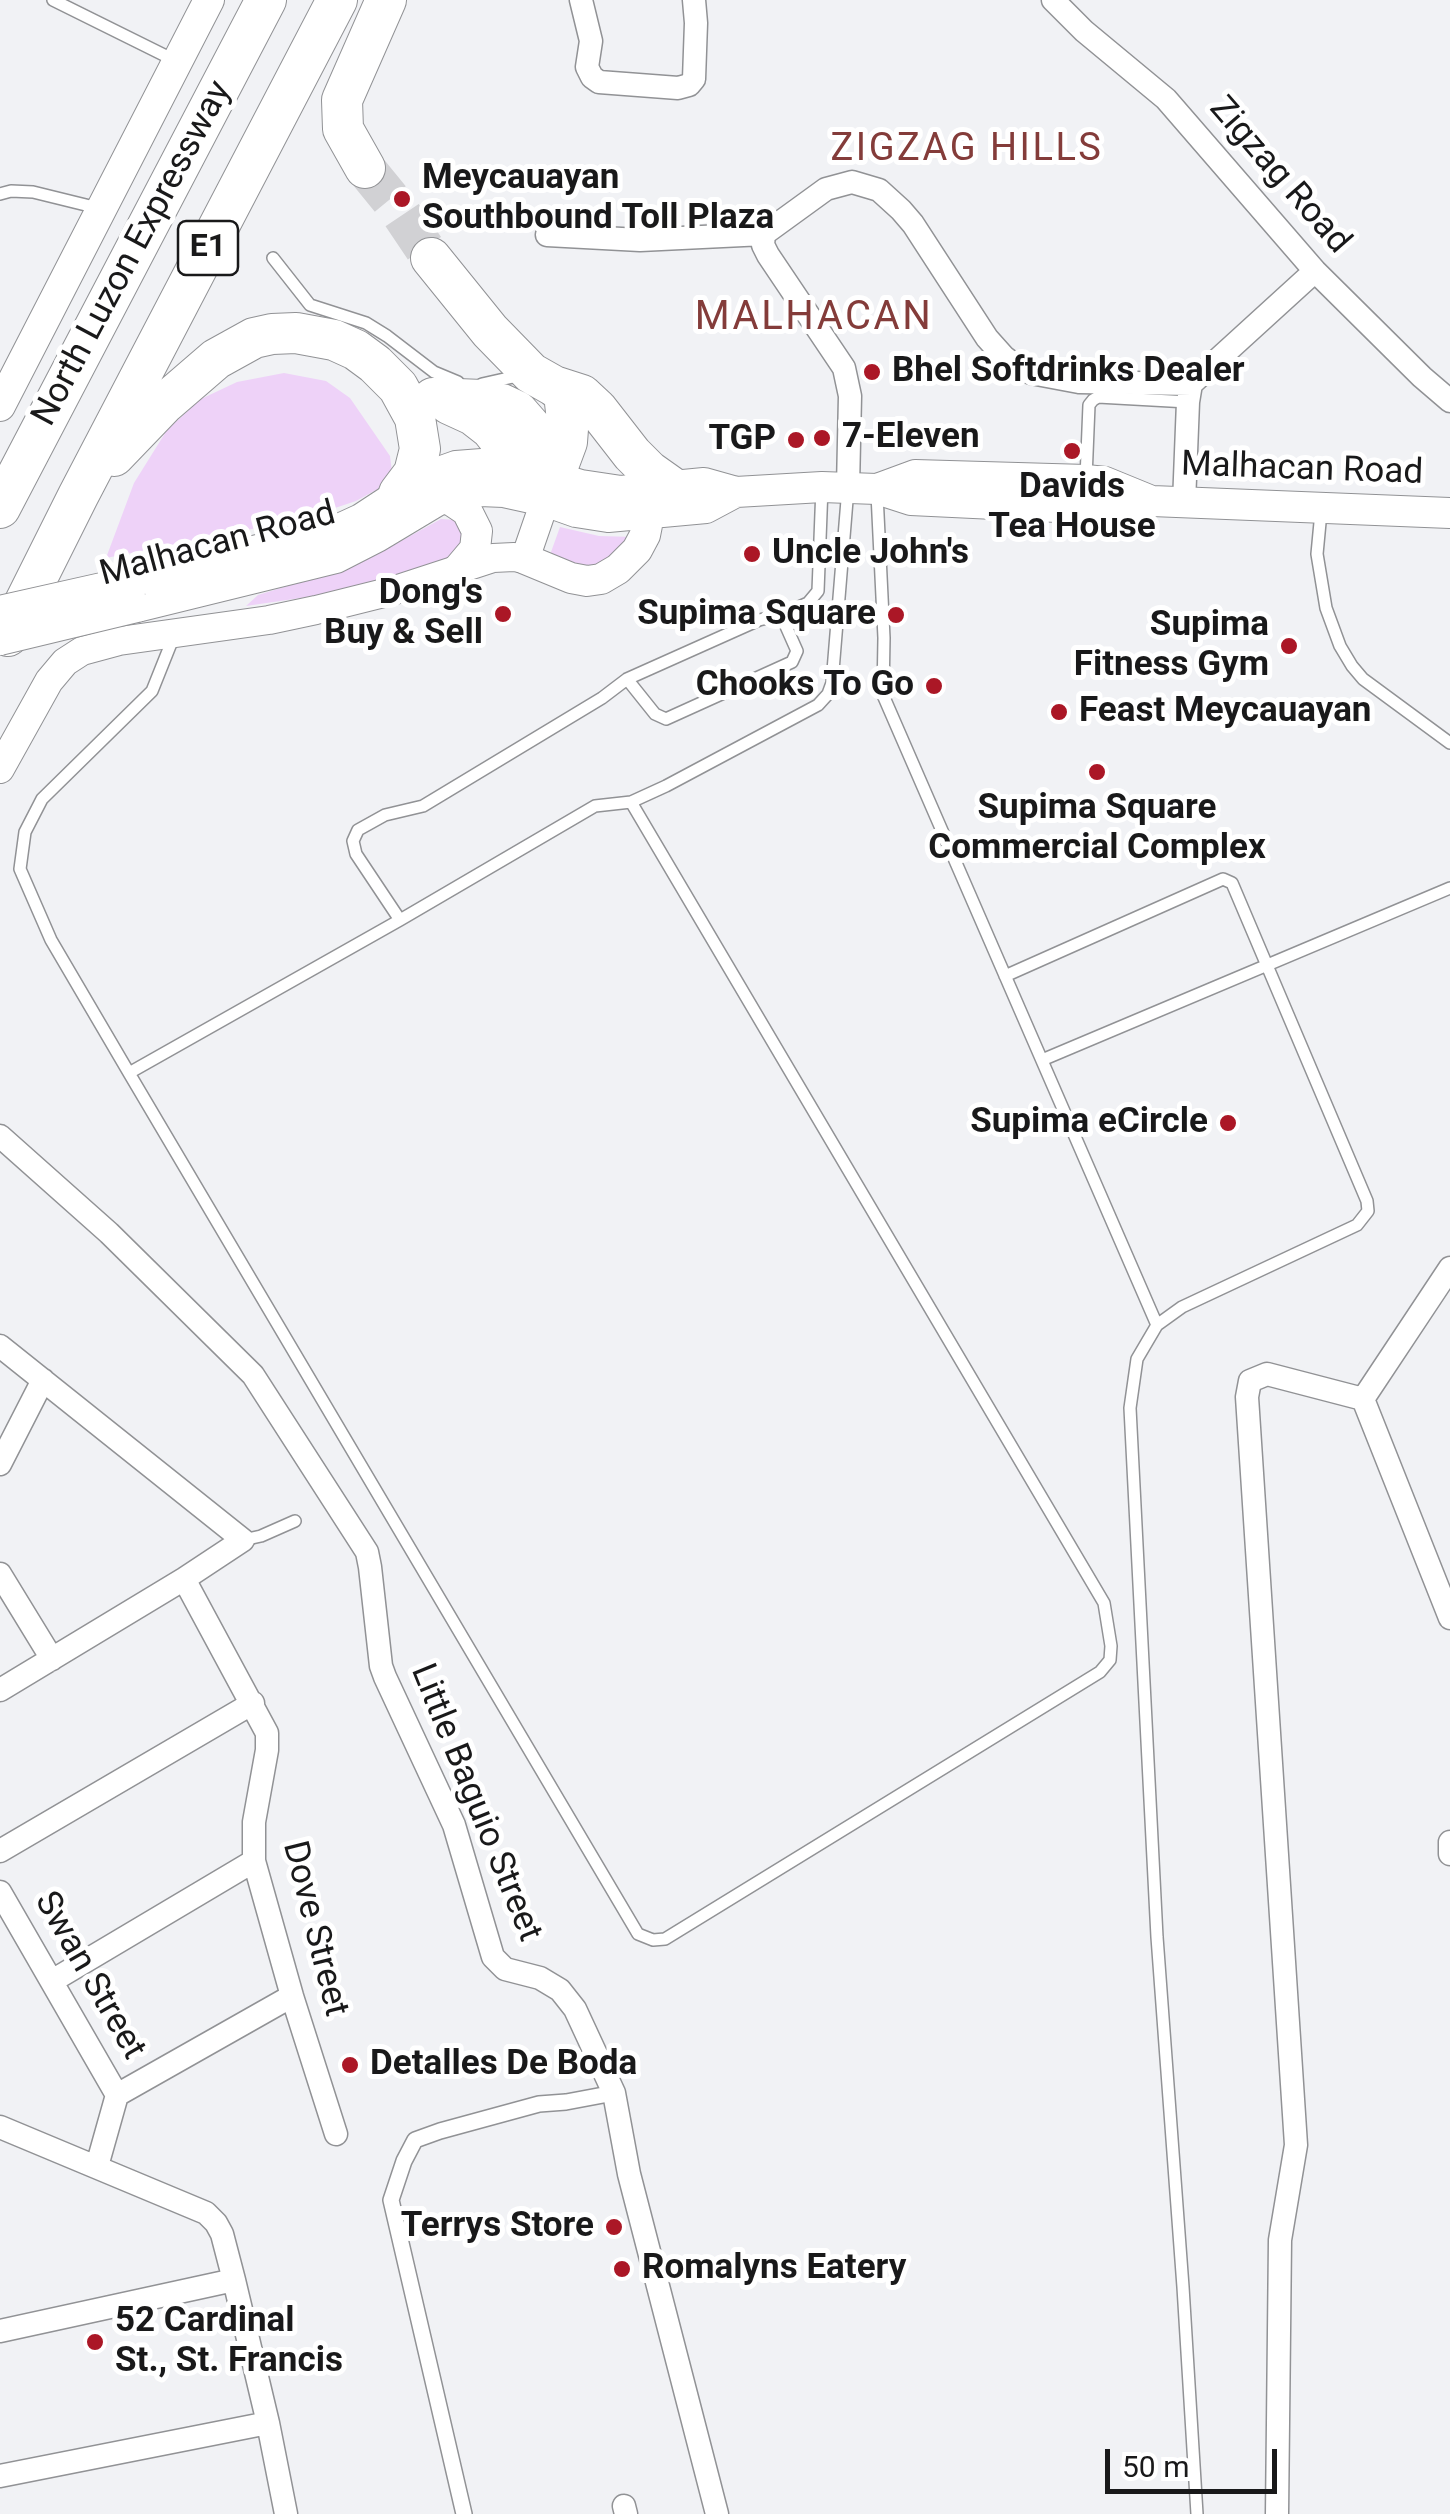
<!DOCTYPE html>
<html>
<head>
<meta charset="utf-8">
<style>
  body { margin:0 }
  #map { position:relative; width:1450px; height:2514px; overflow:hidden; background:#f1f2f5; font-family:Roboto,sans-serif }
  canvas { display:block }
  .scale { position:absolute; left:1105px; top:2449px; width:172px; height:45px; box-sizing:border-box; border:5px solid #19191a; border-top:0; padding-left:12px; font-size:30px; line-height:35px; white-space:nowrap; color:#19191a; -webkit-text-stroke:8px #fff; paint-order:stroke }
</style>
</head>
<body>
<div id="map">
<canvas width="1450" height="2514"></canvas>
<div class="scale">50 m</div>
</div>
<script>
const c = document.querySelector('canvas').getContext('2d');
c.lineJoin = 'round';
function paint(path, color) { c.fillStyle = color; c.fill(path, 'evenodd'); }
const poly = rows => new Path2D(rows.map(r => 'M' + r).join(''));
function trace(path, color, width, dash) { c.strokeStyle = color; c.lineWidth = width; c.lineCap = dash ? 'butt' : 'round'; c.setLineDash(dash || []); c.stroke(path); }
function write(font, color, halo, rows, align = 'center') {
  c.font = font + ' Roboto,sans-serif'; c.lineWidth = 10; c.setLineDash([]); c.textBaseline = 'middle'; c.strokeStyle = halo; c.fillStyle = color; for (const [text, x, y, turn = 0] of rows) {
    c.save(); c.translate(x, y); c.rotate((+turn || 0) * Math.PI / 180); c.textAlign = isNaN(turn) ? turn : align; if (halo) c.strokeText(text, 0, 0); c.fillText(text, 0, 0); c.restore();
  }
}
paint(poly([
  [284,373,326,381,350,398,390,456,392,472,387,484,356,501,302,519,106,558,134,483,167,430,201,399,237,382],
  [441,519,456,520,466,540,452,558,335,593,246,606,258,595,320,576,372,557],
  [560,527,599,536,635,537,593,575,554,563,551,552]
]), '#eed2f8');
trace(poly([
  [365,168,396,206,431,258]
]), '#d1d1d4', 40, [40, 20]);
const service = poly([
  [53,0,174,60],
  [0,194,11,191,33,192,98,208],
  [273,258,310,305,366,323,387,336,434,372,458,382],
  [482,384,522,375],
  [1086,478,1089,405,1093,400,1098,397,1188,402],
  [877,494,884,638,883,695,1157,1325],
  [1321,512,1317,554,1326,608,1340,646,1352,666,1363,679,1450,743],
  [174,636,152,691,42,799,25,832,20,869,51,940,129,1073,638,1934,653,1940,665,1939,1100,1672,1110,1660,1111,1646,1104,1603,631,802],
  [627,679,655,714,666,719,792,662,797,651,781,615],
  [400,920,356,854,353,841,358,830,385,815,423,806,602,698,627,679,759,620,781,615,808,603,818,591,822,487],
  [1005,976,1223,879,1232,883,1367,1201,1368,1211,1357,1225,1182,1307,1157,1325,1137,1359,1130,1408,1157,1937,1183,2287,1197,2514],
  [1042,1060,1450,888],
  [129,1073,400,920,595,806,631,802,666,786,818,705,828,694,832,683,848,488],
  [243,1540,261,1536,295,1521]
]);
const pedestrian = poly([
  [464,2514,391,2200,404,2161,415,2140,440,2131,539,2104,566,2102,614,2093]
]);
const minor = poly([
  [581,0,591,41,587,67,592,77,599,82,678,88,689,85,694,79,696,23,694,0],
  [1053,0,1084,31,1166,99,1315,271,1422,377,1450,401],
  [764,234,763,245,768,255,844,368,850,396,848,487],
  [547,235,640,240,764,234,826,189,852,182,879,190,901,210,913,224,987,338,1004,357,1016,366,1031,373,1079,382,1191,384],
  [1184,503,1188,402,1191,384,1315,271],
  [0,1136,109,1233,253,1375,367,1552,370,1567,381,1666,385,1677,454,1825,493,1957,505,1969,540,1978,560,1990,575,2009,614,2093,629,2174,717,2514],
  [0,1346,243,1540,184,1579,0,1690],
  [1363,1399,1450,1268],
  [0,1464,43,1380],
  [0,1574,52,1659],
  [184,1579,267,1733,267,1750,254,1822,254,1861,292,1996,336,2134],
  [1450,1842,1450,1854],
  [0,1851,253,1703],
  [0,1892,117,2095],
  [52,1981,254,1861],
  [117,2095,292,1996],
  [0,2127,206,2213,216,2223,222,2234,234,2280,268,2423,286,2514],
  [97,2166,117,2095],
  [0,2331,234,2280],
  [0,2476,268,2423],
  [624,2506,626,2514],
  [1277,2514,1280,2240,1296,2145,1247,1397,1250,1381,1267,1374,1363,1399,1450,1618]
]);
const tertiary = poly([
  [0,769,49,681,65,662,82,651,119,641,269,620,316,610,392,591,493,558,514,557,525,559,545,501]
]);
const secondary = poly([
  [0,406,209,0],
  [877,489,915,475,1086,480,1105,482,1149,500],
  [446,497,467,511,477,531,475,549,459,568],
  [525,559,571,578,587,581,601,579,618,569,637,550,645,535,649,515],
  [142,579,337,530,361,519,425,477,456,466,482,464,521,467,581,485,621,491,704,483,736,492],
  [137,607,336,558,377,537,437,501,458,493,480,491,504,492,545,501,576,512,608,517,706,508,736,492,822,487,877,489,911,500,1099,509,1152,501,1450,513]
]);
const motorway = poly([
  [365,168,343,129,342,100,386,0],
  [431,258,490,331,531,373,554,386,582,395,597,409,632,454,649,471,673,488],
  [433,398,482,400,502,404,517,411,531,427,540,444,545,475],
  [449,404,473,415,491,429,521,467],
  [114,456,165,403,216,359,254,338,272,334,296,333,334,340,356,350,375,364,398,387,415,418,420,449,414,473,399,493],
  [554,477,567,442,568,429,564,394,554,386],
  [0,508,266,0],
  [8,636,78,496,337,0]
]);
trace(service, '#919295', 14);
trace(pedestrian, '#919295', 18);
trace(minor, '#919295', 25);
trace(tertiary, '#919295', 30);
trace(secondary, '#919295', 32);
trace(motorway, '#919295', 42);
trace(service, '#fff', 11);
trace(pedestrian, '#fff', 15);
trace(minor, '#fff', 22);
trace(tertiary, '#fff', 28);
trace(secondary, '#fff', 30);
trace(motorway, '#fff', 40);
const secondaryBridge = poly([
  [0,611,142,579],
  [0,640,137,607]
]);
trace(secondaryBridge, '#919295', 32, []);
trace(secondaryBridge, '#fff', 30);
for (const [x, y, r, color] of [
  [402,199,10,"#ab1726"],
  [872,372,10,"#ab1726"],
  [822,438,10,"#ab1726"],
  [796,440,10,"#ab1726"],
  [1072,451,10,"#ab1726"],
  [752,554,10,"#ab1726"],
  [503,614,10,"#ab1726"],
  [896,615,10,"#ab1726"],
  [1289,646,10,"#ab1726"],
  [934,686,10,"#ab1726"],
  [1059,712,10,"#ab1726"],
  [1097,772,10,"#ab1726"],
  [1228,1123,10,"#ab1726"],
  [350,2065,10,"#ab1726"],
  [614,2227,10,"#ab1726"],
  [622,2269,10,"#ab1726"],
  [95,2342,10,"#ab1726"]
]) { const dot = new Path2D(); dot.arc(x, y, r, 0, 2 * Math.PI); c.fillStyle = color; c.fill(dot); trace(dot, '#fff', 4); }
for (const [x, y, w] of [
  [208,248,60]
]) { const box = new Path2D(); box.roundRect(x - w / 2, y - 27, w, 54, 8); c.fillStyle = '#fff'; c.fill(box); trace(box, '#19191a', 2.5); }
write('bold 32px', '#19191a', null, [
  ["E1",208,248]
]);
write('35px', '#19191a', '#fff', [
  ["Zigzag Road",1279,176,49],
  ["North Luzon Expressway",133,254,-62],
  ["Malhacan Road",1302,470,2],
  ["Malhacan Road",218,545,-15],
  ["Little Baguio Street",475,1803,68],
  ["Dove Street",314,1929,76],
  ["Swan Street",89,1976,60]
]);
write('bold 35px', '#19191a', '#fff', [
  ["Meycauayan",422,179],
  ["Southbound Toll Plaza",422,219],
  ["Bhel Softdrinks Dealer",892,372],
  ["7-Eleven",842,438],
  ["TGP",776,440,"right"],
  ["Davids",1072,488,"center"],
  ["Tea House",1072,528,"center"],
  ["Uncle John's",772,554],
  ["Dong's",483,594,"right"],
  ["Buy & Sell",483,634,"right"],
  ["Supima Square",876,615,"right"],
  ["Supima",1269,626,"right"],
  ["Fitness Gym",1269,666,"right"],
  ["Chooks To Go",914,686,"right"],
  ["Feast Meycauayan",1079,712],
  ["Supima Square",1097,809,"center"],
  ["Commercial Complex",1097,849,"center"],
  ["Supima eCircle",1208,1123,"right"],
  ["Detalles De Boda",370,2065],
  ["Terrys Store",594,2227,"right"],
  ["Romalyns Eatery",642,2269],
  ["52 Cardinal",115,2322],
  ["St., St. Francis",115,2362]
], 'left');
c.letterSpacing = '2.5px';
write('38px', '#843c3a', '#fff', [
  ["ZIGZAG HILLS",967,150]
]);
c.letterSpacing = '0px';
c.letterSpacing = '2.5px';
write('40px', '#843c3a', '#fff', [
  ["MALHACAN",814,319]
]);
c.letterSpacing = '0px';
</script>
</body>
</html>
